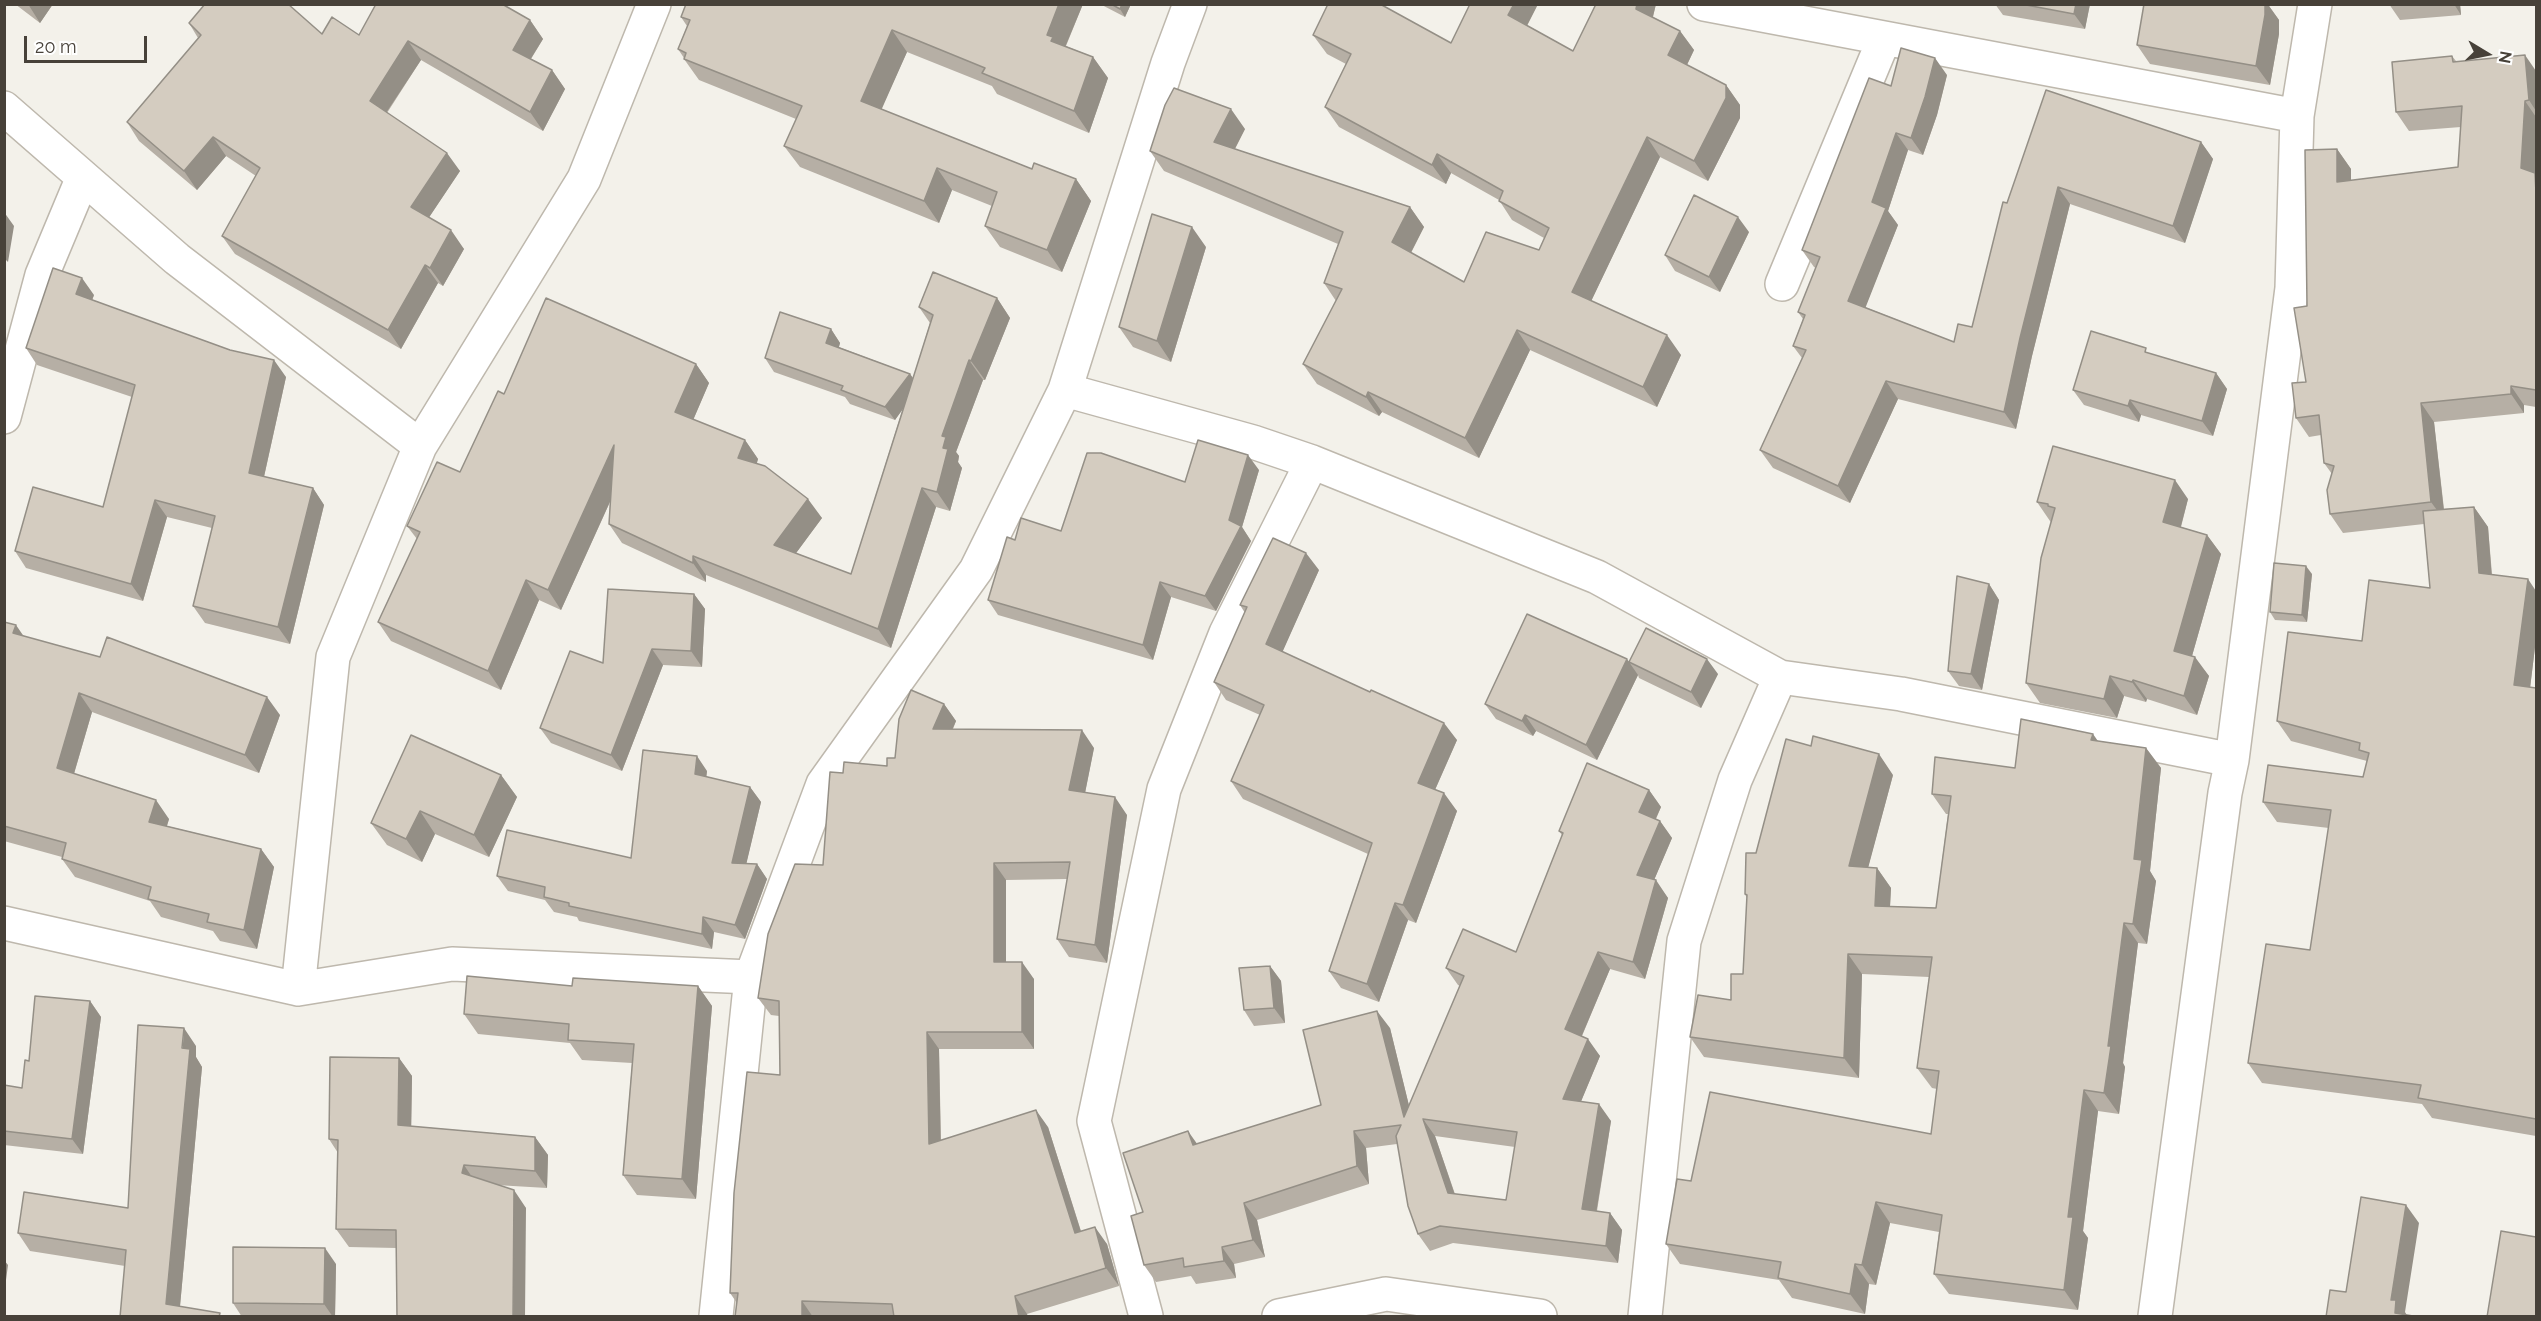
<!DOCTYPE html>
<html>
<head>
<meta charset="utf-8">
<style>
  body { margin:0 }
  #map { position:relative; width:2541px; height:1321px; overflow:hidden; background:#f3f1ea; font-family:Raleway,sans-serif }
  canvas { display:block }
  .frame { position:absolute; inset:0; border:6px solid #474139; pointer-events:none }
  .north { position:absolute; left:2457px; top:24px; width:60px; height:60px; -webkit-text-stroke:4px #fff; paint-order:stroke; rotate:100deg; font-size:16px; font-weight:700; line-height:24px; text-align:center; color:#474139 }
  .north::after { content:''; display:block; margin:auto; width:21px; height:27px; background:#474139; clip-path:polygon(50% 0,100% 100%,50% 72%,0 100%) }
  .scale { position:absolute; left:24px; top:36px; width:123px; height:27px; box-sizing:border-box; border:3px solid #474139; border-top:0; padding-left:8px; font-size:18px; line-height:21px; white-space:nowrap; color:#474139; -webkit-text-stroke:4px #fff; paint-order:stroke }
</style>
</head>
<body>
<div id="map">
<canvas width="2541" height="1321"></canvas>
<div class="frame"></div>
<div class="north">N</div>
<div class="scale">20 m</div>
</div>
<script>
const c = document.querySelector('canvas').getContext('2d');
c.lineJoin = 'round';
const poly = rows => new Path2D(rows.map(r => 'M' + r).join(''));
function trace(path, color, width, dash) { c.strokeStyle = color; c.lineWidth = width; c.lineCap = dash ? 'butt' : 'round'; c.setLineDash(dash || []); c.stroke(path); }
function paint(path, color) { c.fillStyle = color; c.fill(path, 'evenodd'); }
const minor = poly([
  [1704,4,2297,116],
  [4,108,177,259,420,446],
  [1782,284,1884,39],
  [1065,390,1253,442,1312,462,1597,577,1780,677,1901,694,2232,760],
  [4,417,42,275,83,177],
  [4,923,298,989,452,964,751,977],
  [298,989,333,657,420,446,584,179,654,4],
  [716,1316,751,977,823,784,976,570,1065,390,1168,63,1190,4],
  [1146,1316,1094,1121,1164,789,1226,633,1312,462],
  [1279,1316,1386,1294,1540,1316],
  [1645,1316,1684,941,1735,780,1780,677],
  [2155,1316,2225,793,2232,760,2292,288,2297,116,2315,4]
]);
trace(minor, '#beb8ad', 36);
trace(minor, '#fff', 33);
paint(poly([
  [15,4,53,4,40,23],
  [686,4,1083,4,1066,46,1093,57,1108,78,1089,133,997,94,992,86,907,52,881,109,1032,169,1076,179,1091,201,1062,272,1000,247,985,226,992,206,952,190,939,223,800,167,784,146,796,119,699,80,684,59,684,58,678,49,687,26,681,17],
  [1100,4,1131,4,1125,17],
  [1596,4,1656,4,1653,17,1680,31,1694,50,1687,65,1726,85,1740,105,1740,118,1708,181,1660,157,1591,301,1681,355,1657,407,1530,350,1479,458,1382,412,1379,416,1317,384,1303,364,1336,301,1324,283,1338,244,1164,171,1150,151,1245,129,1235,149,1410,207,1424,227,1411,253,1464,282,1539,250,1544,238,1512,220,1499,200,1451,173,1446,184,1339,127,1325,107,1346,64,1327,54,1313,35,1451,43,1537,6,1527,26,1573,51],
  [1995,4,2090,4,2085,29,2003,15],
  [2144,4,2269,4,2269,6,2279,20,2279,34,2270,85,2150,64,2137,45],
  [2389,4,2460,4,2461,15,2400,20],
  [530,20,543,39,531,59,552,70,565,89,543,131,421,60,387,113,460,171,429,217,464,249,443,286,438,283,401,349,235,254,222,236,256,176,226,156,197,190,139,141,127,122,198,38,189,23,322,34,359,35],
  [2452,56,2456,61,2536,71,2536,152,2535,173,2536,176,2536,407,2524,405,2524,413,2434,422,2444,509,2474,507,2488,527,2492,574,2536,591,2536,639,2530,688,2536,688,2536,1136,2432,1118,2422,1104,2262,1083,2248,1063,2310,950,2329,828,2277,822,2263,802,2363,777,2367,761,2291,741,2277,721,2362,641,2430,588,2424,524,2343,533,2330,514,2332,474,2324,463,2321,435,2309,437,2296,418,2306,382,2307,306,2337,149,2351,169,2351,181,2458,167,2461,127,2409,131,2396,112],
  [1947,75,1937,115,1923,155,1908,150,1888,211,1898,225,1865,307,1954,342,1972,327,2007,203,2201,142,2213,159,2185,243,2070,204,2032,356,2016,429,1898,399,1850,503,1773,468,1760,450,1802,358,1793,346,1803,319,1798,312,1816,268,1814,267,1802,250,1891,86],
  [1749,232,1720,292,1675,271,1665,255],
  [1206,247,1171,362,1133,347,1119,327],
  [94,295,92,300,286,377,264,477,313,488,324,505,290,644,205,623,193,606,212,528,167,517,143,601,26,568,15,551,103,507,132,397,37,365,26,348],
  [997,298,1010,318,985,380,983,380,956,452,959,456,958,462,962,468,950,511,936,507,891,648,706,575,706,582,622,543,609,524,610,502,561,610,539,600,501,690,391,641,378,622,417,539,407,526,460,472,504,394,696,364,709,383,693,420,745,440,758,459,757,463,822,518,796,553,851,574,903,408,895,420,850,404,845,397,774,372,765,358,831,329,840,343,839,347,910,374,913,378,930,323,919,307],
  [2150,354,2216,373,2227,389,2213,436,2141,415,2139,422,2084,405,2073,390],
  [1259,470,1242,527,1251,541,1216,611,1171,597,1153,660,998,615,988,600,1015,540,1061,531,1185,482],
  [2188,499,2181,527,2207,535,2221,554,2192,656,2209,676,2197,715,2147,699,2146,702,2124,696,2117,718,2040,703,2026,683,2051,522,2050,521,2037,502],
  [1319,570,1282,652,1457,740,1435,790,1457,811,1416,923,1408,920,1379,1002,1341,988,1329,971,1368,854,1243,799,1231,781,1260,715,1226,700,1214,682,1245,613,1240,605],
  [2312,574,2307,622,2275,620,2270,612],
  [1989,584,1999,600,1982,690,1959,686,1948,671],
  [694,594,705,609,702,667,663,665,622,771,551,743,540,728,603,663],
  [4,622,23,636,280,715,259,773,92,712,74,774,169,819,167,826,261,849,274,867,257,949,220,941,213,931,161,917,150,901,75,877,62,859,62,857,4,841],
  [1629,661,1718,674,1701,708,1639,678,1638,675,1597,760,1536,731,1533,736,1496,719,1485,704],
  [944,704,956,721,953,729,1094,748,1085,793,1127,815,1107,963,1069,957,1057,939,1067,879,1006,880,1006,962,1034,979,1034,1049,939,1049,941,1140,1048,1127,1081,1231,1107,1244,1119,1286,1027,1314,1028,1317,735,1317,737,1303,730,1293,780,1075,779,1016,771,1015,758,998,823,865,843,773,887,766,895,758],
  [2098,741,2146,748,2161,768,2150,871,2156,881,2147,944,2138,943,2123,1063,2125,1067,2119,1114,2098,1111,2083,1231,2088,1238,2078,1310,1949,1294,1934,1274,1939,1232,1890,1223,1876,1285,1869,1284,1865,1314,1792,1298,1779,1280,1680,1264,1666,1244,1691,1181,1931,1134,1937,1089,1932,1088,1917,1068,1929,977,1862,974,1859,1078,1704,1057,1690,1037,1731,1000,1743,974,1747,898,1745,894,1756,853,1893,775,1868,867,1877,868,1891,888,1890,906,1936,908,1948,814,1946,814,1932,794],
  [707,771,706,777,750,787,761,802,746,864,757,864,767,879,745,939,714,932,712,949,579,921,577,917,554,912,545,900,508,891,497,876,631,858],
  [501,775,517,797,489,857,435,834,422,862,387,845,371,823],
  [1649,790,1661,807,1656,819,1660,821,1672,838,1654,880,1668,898,1645,979,1610,969,1582,1036,1600,1056,1581,1101,1611,1121,1597,1211,1610,1213,1622,1230,1618,1263,1453,1243,1430,1251,1418,1234,1397,1144,1366,1148,1369,1184,1257,1220,1265,1257,1234,1264,1236,1278,1196,1284,1191,1276,1156,1282,1144,1265,1143,1212,1197,1144,1321,1105,1390,1028,1409,1106,1460,986,1458,985,1446,968,1516,952,1562,835,1559,831],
  [1435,1136,1515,1147,1506,1200,1455,1194],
  [1270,966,1281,981,1285,1023,1254,1026,1244,1010],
  [572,986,698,986,712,1006,696,1199,637,1195,623,1175,632,1063,582,1060,570,1043,478,1034,464,1014],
  [90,1001,101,1017,83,1154,4,1145,4,1085,22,1088,29,1061],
  [196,1046,196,1057,202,1067,180,1306,120,1317,125,1266,30,1251,18,1233,128,1208],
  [399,1058,412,1076,411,1126,535,1137,548,1155,547,1188,496,1185,526,1208,396,1248,349,1247,336,1229,338,1153,329,1139],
  [336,1264,335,1317,242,1317,233,1303]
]), '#b6afa5');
paint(poly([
  [28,4,53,4,40,23],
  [1059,4,1083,4,1063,52,1066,63,1047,35],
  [1122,4,1131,4,1125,17,1120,9],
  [1514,4,1536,4,1537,6,1522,35,1508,15],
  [1637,4,1656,4,1650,28,1636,9],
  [2076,4,2090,4,2085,29,2074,14],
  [2259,4,2269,4,2269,6,2279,20,2279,34,2270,85,2256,66],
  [2454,4,2460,4,2461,15],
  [530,20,543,39,525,68,513,50],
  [892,30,907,52,876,122,861,101],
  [1680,31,1694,50,1682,75,1668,55],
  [408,41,421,60,382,119,370,101],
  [2525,55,2536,71,2536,111,2529,100],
  [1093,57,1108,78,1089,133,1074,111],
  [1935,58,1947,75,1937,115,1923,155,1911,138],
  [552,70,565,89,543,131,530,112],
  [1726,85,1740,105,1740,118,1708,181,1694,161],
  [2525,101,2536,117,2536,152,2535,173,2536,176,2536,193,2521,168],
  [1231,109,1245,129,1228,162,1214,142],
  [1896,133,1908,150,1888,211,1898,225,1861,319,1848,301,1872,202],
  [213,137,226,156,197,190,184,171],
  [1647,137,1660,157,1586,312,1572,292],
  [2201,142,2213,159,2185,243,2173,226],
  [2337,149,2351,169,2351,202,2337,182],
  [447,153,460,171,424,225,411,207],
  [1437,154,1451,173,1446,184,1432,165],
  [937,168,952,190,939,223,924,201],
  [1076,179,1091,201,1062,272,1047,250],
  [2058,187,2070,204,2032,356,2016,429,2004,412,2020,338],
  [1410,207,1424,227,1406,262,1392,242],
  [4,212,14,226,8,262,4,258],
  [1738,217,1749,232,1720,292,1709,277],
  [1192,227,1206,247,1171,362,1157,341],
  [451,230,464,249,443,286,430,268],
  [425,265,438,283,401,349,388,330],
  [82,278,94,295,88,311,76,294],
  [997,298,1010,318,985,380,971,361],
  [831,329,840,343,836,356,826,343],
  [1517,330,1530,350,1479,458,1465,438],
  [1667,335,1681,355,1657,407,1643,387],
  [274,360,286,377,261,490,249,473],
  [969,360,983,380,956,452,959,456,958,462,962,468,950,511,937,492,943,448,942,436],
  [696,364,709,383,688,432,675,412],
  [2216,373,2227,389,2213,436,2202,421],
  [910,374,919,387,895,420,885,407],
  [1886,381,1898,399,1850,503,1838,486],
  [2511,386,2524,405,2524,413,2511,394],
  [1368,392,1382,412,1379,416,1366,397],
  [2130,400,2141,415,2139,422,2128,406],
  [2421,403,2434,422,2445,521,2431,502],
  [745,440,758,459,752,477,738,458],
  [614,445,627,464,561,610,548,590],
  [1248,455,1259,470,1242,527,1251,541,1216,611,1205,596],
  [2175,480,2188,499,2177,541,2163,522],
  [313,488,324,505,290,644,278,627],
  [922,488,936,507,891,648,878,629],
  [808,499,822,518,788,564,774,545],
  [155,500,167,517,143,601,131,584],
  [2474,507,2488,527,2493,593,2479,573],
  [2207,535,2221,554,2188,670,2174,651],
  [1306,553,1319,570,1278,662,1266,644],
  [693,556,706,575,706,582,693,563],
  [2306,566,2312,574,2307,622,2302,615],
  [2528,579,2536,591,2536,639,2528,705,2514,685],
  [526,580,539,600,501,690,488,671],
  [1160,582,1171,597,1153,660,1143,645],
  [1989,584,1999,600,1982,690,1971,674],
  [694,594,705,609,702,667,691,651],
  [16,625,29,644,13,633],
  [652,649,663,665,622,771,611,755],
  [2195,657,2209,676,2197,715,2184,696],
  [1627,659,1630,663,1629,662,1638,675,1597,760,1586,745],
  [1707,659,1718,674,1701,708,1691,692],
  [2110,676,2124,696,2117,718,2104,699],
  [2133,680,2147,699,2146,702,2132,682],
  [79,693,92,712,70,787,57,768],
  [267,697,280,715,259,773,245,755],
  [944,704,956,721,945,746,933,729],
  [1525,715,1536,731,1533,736,1522,721],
  [1444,723,1457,740,1430,801,1418,783],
  [1082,730,1094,748,1082,808,1069,790],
  [2093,734,2107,754,2091,740],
  [2146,748,2161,768,2150,871,2156,881,2147,944,2133,924,2134,859],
  [1879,754,1893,775,1863,887,1849,866],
  [697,756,707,771,705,789,695,774],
  [501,775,517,797,489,857,474,835],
  [750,787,761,802,743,878,732,863],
  [1649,790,1661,807,1651,829,1639,812],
  [1444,793,1457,811,1416,923,1403,905],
  [1115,797,1127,815,1107,963,1095,945],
  [156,800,169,819,162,841,149,822],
  [420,811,435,834,422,862,406,839],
  [1660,821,1672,838,1649,892,1637,875],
  [261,849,274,867,257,949,244,930],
  [994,863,1006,880,1006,979,994,962],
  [757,864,767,879,745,939,735,925],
  [1877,868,1891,888,1889,926,1875,906],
  [1656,880,1668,898,1645,979,1633,962],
  [1395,903,1408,920,1379,1002,1367,984],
  [703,917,714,932,712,949,702,934],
  [2124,923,2138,943,2123,1063,2125,1067,2119,1114,2104,1093,2108,1046],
  [1598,952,1610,969,1577,1047,1565,1029],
  [1848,954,1862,974,1859,1078,1844,1058],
  [1022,962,1034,979,1034,1049,1022,1032],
  [1270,966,1281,981,1285,1023,1274,1008],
  [698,986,712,1006,696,1199,682,1179],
  [90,1001,101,1017,83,1154,72,1139],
  [1377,1011,1390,1028,1416,1134,1404,1117],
  [184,1028,196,1046,196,1057,202,1067,179,1317,166,1304],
  [927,1032,939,1049,941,1161,929,1144],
  [1588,1039,1600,1056,1575,1116,1563,1099],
  [399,1058,412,1076,411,1143,398,1125],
  [2084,1090,2098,1111,2083,1231,2088,1238,2078,1310,2064,1290,2068,1217],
  [1599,1104,1611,1121,1594,1226,1582,1209],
  [1036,1110,1048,1127,1087,1251,1075,1233],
  [1423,1119,1435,1136,1460,1210,1448,1193],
  [1188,1131,1200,1148,1193,1145],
  [1354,1131,1366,1148,1369,1184,1357,1166],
  [535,1137,548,1155,547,1188,535,1171],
  [464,1165,476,1183,462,1173],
  [514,1190,526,1208,525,1317,513,1317],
  [1876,1202,1890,1223,1876,1285,1862,1265],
  [1244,1203,1257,1220,1265,1257,1253,1240],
  [2406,1205,2419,1223,2405,1312,2408,1317,2395,1313,2391,1300],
  [1610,1213,1622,1230,1618,1263,1606,1246],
  [1095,1227,1107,1244,1119,1286,1106,1268],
  [1222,1247,1234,1264,1236,1278,1224,1261],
  [325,1248,336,1264,335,1317,333,1317,324,1304],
  [4,1260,8,1265,4,1295],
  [1855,1264,1869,1284,1865,1314,1850,1294],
  [1015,1296,1027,1314,1028,1317,1019,1317],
  [802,1301,813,1317,802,1317]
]), '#948f86');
const building = poly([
  [205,4,288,4,322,34,332,17,359,35,376,4,502,4,530,20,513,50,552,70,530,112,408,41,370,101,447,153,411,207,451,230,430,268,425,265,388,330,222,236,260,168,213,137,184,171,127,122,201,35,189,23,205,4],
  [686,4,1059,4,1047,35,1053,37,1051,41,1093,57,1074,111,982,73,985,68,892,30,861,101,1032,169,1034,163,1076,179,1047,250,985,226,997,192,937,168,924,201,784,146,802,106,684,59,686,53,678,49,690,20,681,17,686,4],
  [1111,4,1122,4,1120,9,1111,4],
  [1328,4,1380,4,1451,43,1470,4,1514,4,1508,15,1573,51,1596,4,1637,4,1636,9,1680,31,1668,55,1726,85,1726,98,1694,161,1647,137,1572,292,1667,335,1643,387,1517,330,1465,438,1368,392,1366,397,1303,364,1342,289,1324,283,1343,232,1150,151,1165,105,1174,88,1231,109,1214,142,1410,207,1392,242,1464,282,1486,232,1539,250,1549,228,1499,201,1503,191,1437,154,1432,165,1325,107,1351,54,1313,35,1328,4],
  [2021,4,2076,4,2074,14,2021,4],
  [2144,4,2265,4,2265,15,2256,66,2137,45,2144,4],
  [1901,48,1935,58,1925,97,1911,138,1896,133,1872,202,1886,208,1848,301,1954,342,1958,324,1972,327,2003,202,2007,203,2046,90,2201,142,2173,226,2058,187,2020,338,2004,412,1886,381,1838,486,1760,450,1806,350,1793,346,1805,315,1798,312,1820,257,1802,250,1869,78,1891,86,1901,48],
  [2525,55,2529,100,2525,101,2521,168,2535,173,2536,193,2536,390,2511,386,2511,394,2421,403,2431,502,2330,514,2327,490,2334,466,2324,463,2319,415,2296,418,2292,383,2306,382,2294,308,2307,306,2305,150,2337,149,2337,182,2458,167,2462,106,2396,112,2392,62,2452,56,2453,62,2525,55],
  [1694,195,1738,217,1709,277,1665,255,1694,195],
  [1152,214,1192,227,1157,341,1119,327,1152,214],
  [53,268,82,278,76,294,230,350,274,360,249,473,313,488,278,627,193,606,215,516,155,500,131,584,15,551,33,487,103,507,135,385,26,348,53,268],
  [933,272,997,298,971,361,969,360,942,436,946,437,943,448,948,449,937,492,922,488,878,629,693,556,693,563,609,524,614,445,548,590,526,580,488,671,378,622,420,532,407,526,437,462,460,472,498,391,504,394,546,298,696,364,675,412,745,440,738,458,765,466,808,499,774,545,851,574,933,315,919,307,933,272],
  [780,312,831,329,826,343,910,374,885,407,841,390,843,386,765,358,780,312],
  [2091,331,2146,348,2145,352,2216,373,2202,421,2130,400,2128,406,2073,390,2091,331],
  [1198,440,1248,455,1229,520,1241,526,1205,596,1160,582,1143,645,988,600,1007,537,1015,540,1021,518,1061,531,1087,453,1101,453,1185,482,1198,440],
  [2053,446,2175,480,2163,522,2207,535,2174,651,2195,657,2184,696,2133,680,2132,682,2110,676,2104,699,2026,683,2041,558,2055,508,2048,506,2048,504,2037,502,2053,446],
  [2474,507,2479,573,2528,579,2514,685,2536,688,2536,1119,2418,1098,2421,1085,2248,1063,2266,944,2310,950,2331,810,2263,802,2268,765,2363,777,2369,753,2359,750,2360,743,2277,721,2288,632,2362,641,2369,580,2430,588,2423,511,2474,507],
  [1273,538,1306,553,1266,644,1370,692,1371,690,1444,723,1418,783,1444,793,1403,905,1395,903,1367,984,1329,971,1372,843,1231,781,1264,705,1214,682,1247,607,1240,605,1273,538],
  [2274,563,2306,566,2302,615,2270,612,2274,563],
  [1957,576,1989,584,1971,674,1948,671,1957,576],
  [608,589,694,594,691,651,652,649,611,755,540,728,570,651,603,663,608,589],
  [1527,614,1627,659,1586,745,1525,715,1522,721,1485,704,1527,614],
  [4,622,16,625,13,633,100,657,107,637,267,697,245,755,79,693,57,768,156,800,149,822,261,849,244,930,207,922,209,914,148,899,151,887,62,859,66,843,4,826,4,622],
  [1646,628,1707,659,1691,692,1629,662,1646,628],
  [911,690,944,704,933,729,1082,730,1069,790,1115,797,1095,945,1057,939,1070,862,994,863,994,962,1022,962,1022,1032,927,1032,929,1144,1036,1110,1075,1233,1095,1227,1106,1268,1015,1296,1019,1317,894,1317,892,1304,802,1301,802,1317,735,1317,738,1293,730,1293,734,1193,747,1072,780,1075,779,1001,758,998,768,934,795,864,823,865,830,772,843,773,844,762,887,766,887,758,895,758,899,719,911,690],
  [2021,719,2093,734,2091,740,2146,748,2134,859,2142,860,2133,924,2124,923,2108,1046,2111,1046,2104,1093,2084,1090,2068,1217,2073,1217,2064,1290,1934,1274,1942,1215,1876,1202,1862,1265,1855,1264,1850,1294,1778,1278,1781,1262,1666,1244,1677,1179,1691,1181,1710,1092,1931,1134,1939,1071,1917,1068,1932,957,1848,954,1844,1058,1690,1037,1698,995,1731,1000,1731,974,1743,974,1747,895,1745,894,1746,853,1756,853,1786,739,1811,746,1813,736,1879,754,1849,866,1877,868,1875,906,1936,908,1951,796,1932,794,1935,757,2015,768,2021,719],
  [411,735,501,775,474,835,420,811,406,839,371,823,411,735],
  [643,750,697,756,695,774,750,787,732,863,757,864,735,925,703,917,702,934,569,906,569,903,544,897,545,887,497,876,507,830,631,858,643,750],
  [1587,763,1649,790,1639,812,1660,821,1637,875,1656,880,1633,962,1598,952,1565,1029,1588,1039,1563,1099,1599,1104,1582,1209,1610,1213,1606,1246,1440,1226,1418,1234,1408,1206,1396,1136,1401,1125,1354,1131,1357,1166,1244,1203,1253,1240,1222,1247,1224,1261,1184,1267,1183,1258,1144,1265,1131,1216,1143,1212,1123,1153,1188,1131,1193,1145,1321,1105,1303,1030,1377,1011,1404,1117,1464,976,1446,968,1463,929,1516,952,1563,833,1559,831,1587,763],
  [1423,1119,1517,1132,1506,1200,1448,1193,1423,1119],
  [1270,966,1274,1008,1244,1010,1239,968,1270,966],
  [467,976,572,986,573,978,698,986,682,1179,623,1175,634,1044,568,1040,569,1024,464,1014,467,976],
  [35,996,90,1001,72,1139,4,1131,4,1085,22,1088,25,1060,29,1061,35,996],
  [138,1025,184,1028,182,1048,190,1049,166,1304,220,1313,219,1317,120,1317,126,1250,18,1233,24,1192,128,1208,138,1025],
  [330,1057,399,1058,398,1125,535,1137,535,1171,464,1165,462,1173,514,1190,513,1317,397,1317,396,1230,336,1229,338,1140,329,1139,330,1057],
  [2361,1197,2406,1205,2391,1300,2396,1300,2395,1313,2419,1317,2326,1317,2330,1290,2346,1292,2361,1197],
  [2501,1231,2536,1237,2536,1317,2487,1317,2501,1231],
  [233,1247,325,1248,324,1304,233,1303,233,1247]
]);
paint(building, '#d4ccc0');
trace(building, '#948f86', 1.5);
</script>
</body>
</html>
